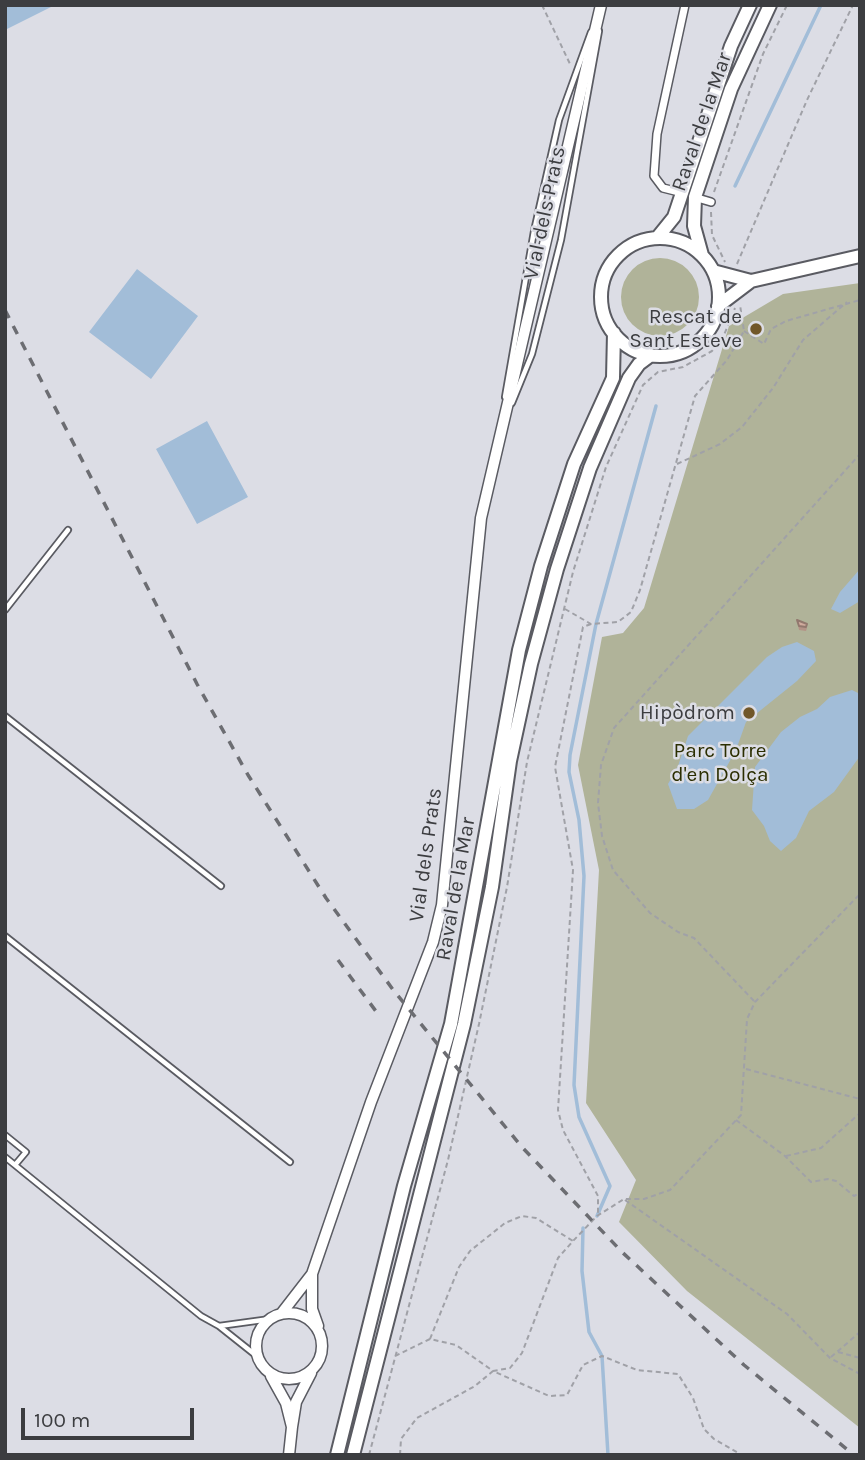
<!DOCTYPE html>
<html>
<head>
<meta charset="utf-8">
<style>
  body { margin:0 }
  #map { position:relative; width:865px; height:1460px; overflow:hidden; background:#dcdde5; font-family:Karla,sans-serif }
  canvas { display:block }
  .frame { position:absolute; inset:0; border:7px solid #3c3d40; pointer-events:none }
  .scale { position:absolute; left:21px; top:1408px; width:173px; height:32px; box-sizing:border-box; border:4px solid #3c3d40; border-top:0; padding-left:9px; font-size:21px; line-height:24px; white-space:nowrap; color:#3c3d40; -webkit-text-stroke:5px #dcdde5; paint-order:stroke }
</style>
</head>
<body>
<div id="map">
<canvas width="865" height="1460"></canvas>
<div class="frame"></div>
<div class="scale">100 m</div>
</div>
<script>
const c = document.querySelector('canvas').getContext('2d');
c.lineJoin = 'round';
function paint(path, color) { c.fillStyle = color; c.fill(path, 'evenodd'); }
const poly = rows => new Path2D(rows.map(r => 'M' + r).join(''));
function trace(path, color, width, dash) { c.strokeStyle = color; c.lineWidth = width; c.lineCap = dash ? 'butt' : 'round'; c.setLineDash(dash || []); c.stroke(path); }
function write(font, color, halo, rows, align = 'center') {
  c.font = font + ' Karla,sans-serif'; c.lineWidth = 5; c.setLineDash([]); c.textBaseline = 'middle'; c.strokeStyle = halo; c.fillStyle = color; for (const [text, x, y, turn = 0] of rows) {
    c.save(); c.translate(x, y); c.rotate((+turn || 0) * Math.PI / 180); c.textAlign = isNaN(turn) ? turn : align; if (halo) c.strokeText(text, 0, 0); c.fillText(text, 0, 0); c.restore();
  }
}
paint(poly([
  '621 297a39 39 0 1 1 78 0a39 39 0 1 1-78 0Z',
  [860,283,860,1428,687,1291,619,1222,636,1180,586,1103,599,870,578,765,602,637,623,633,644,608,729,326,783,294]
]), '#b0b399');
paint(poly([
  [5,5,55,5,5,30],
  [137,269,198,316,151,379,89,332],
  [207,421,248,497,197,524,156,449],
  [860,569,860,601,840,613,831,609,840,592],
  [797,642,814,651,816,661,797,681,746,722,736,750,708,800,694,809,677,809,668,784,678,766,688,736,767,657,782,647],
  [852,690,860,694,860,756,834,792,809,811,796,838,781,851,770,841,764,826,752,810,755,767,781,732,800,717,817,709,830,697]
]), '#a2bdd8');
trace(poly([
  [735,186,821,5],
  [597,1216,610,1186,579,1117,574,1085,584,876,579,820,569,772,570,755,596,624,656,406],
  [583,1228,582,1271,589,1332,602,1356,608,1455]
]), '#a2bdd8', 3.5);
const service = poly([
  [505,397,534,231,559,120,591,32],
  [512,403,532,354,561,240,599,31],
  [5,610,68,530],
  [5,716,221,886],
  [5,936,290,1162],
  [5,1135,26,1152,15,1165],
  [5,1157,201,1316,219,1326],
  [258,1357,219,1326,270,1319]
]);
const pedestrian = poly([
  [683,193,663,188,654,176,657,134,685,5],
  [694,197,711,202]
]);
const minor = poly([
  [312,1274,371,1102,433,942,442,905,481,518,601,5],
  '256 1346a33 33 0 1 1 66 0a33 33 0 1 1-66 0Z',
  [281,1314,312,1274,312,1309,318,1326],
  [271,1376,286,1403,292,1427,296,1402,311,1373],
  [289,1455,292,1427]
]);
const tertiary = poly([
  [657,238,674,217,731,46,750,5],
  '601 297a59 59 0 1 1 118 0a59 59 0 1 1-118 0Z',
  [702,255,694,226,695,197,731,89,770,5],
  [713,271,751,281,860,256],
  [718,306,751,281],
  [337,1455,404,1186,451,1024,519,650,541,566,574,464,613,378,614,333],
  [353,1455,464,1024,492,887,510,761,531,664,557,569,590,468,629,378,639,364,651,355]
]);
trace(service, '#5a5b62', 8);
trace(pedestrian, '#5a5b62', 10);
trace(minor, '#5a5b62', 13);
trace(tertiary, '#5a5b62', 16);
trace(poly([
  [542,5,570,64],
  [714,192,763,54,787,5],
  [711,212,712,235,725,262],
  [737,264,807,100,853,5],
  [744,331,764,344,771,329,786,321,860,300],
  [677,464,720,444,742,427,773,388,803,340,847,302],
  [565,609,591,624,618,622,631,612,640,590,695,396,727,360,744,331,740,305],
  [591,624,583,627,555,767,573,870,558,1110,563,1130,598,1196,598,1215],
  [754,1001,694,938,678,932,650,913,613,870,602,836,598,803,601,765,614,728,860,454],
  [746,1069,860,1099],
  [736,1120,785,1156,811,1182,828,1179,836,1181,854,1196,860,1193],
  [786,1156,821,1148,860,1113],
  [625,1200,787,1314,830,1358,860,1374],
  [430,1339,459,1267,470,1251,505,1223,522,1216,536,1218,573,1241],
  [838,1352,860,1358],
  [395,1356,430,1339,456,1345,493,1371,510,1368,522,1353,558,1258,573,1241,597,1216,624,1199,644,1199,670,1190,741,1115,747,1019,755,1002,860,894],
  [831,1357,860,1332],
  [369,1455,448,1160,479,1024,507,887,527,762,573,572,606,467,643,385,658,372,683,367,712,351,724,335,735,308],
  [400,1455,401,1439,417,1418,475,1386,493,1371,549,1396,567,1395,583,1365,602,1356,637,1370,678,1374,693,1398,704,1429,714,1439,742,1455]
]), '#a0a1a7', 2, [5, 3.5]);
trace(service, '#fff', 4.5);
trace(pedestrian, '#fff', 7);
trace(minor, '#fff', 10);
trace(tertiary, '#fff', 12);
trace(poly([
  [5,310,197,684,248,775,326,898,394,991,521,1146,622,1252,744,1365,854,1455],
  [338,960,378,1014]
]), '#6c6d72', 3.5, [9, 9]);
paint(poly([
  [797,620,807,628,806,631,799,630]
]), '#b39387');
const building = poly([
  [797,620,807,624,806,627,799,626,797,620]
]);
paint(building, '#d0ab9d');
trace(building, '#92786e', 2);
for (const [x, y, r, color] of [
  [756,329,7,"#715729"],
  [749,713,7,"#715729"]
]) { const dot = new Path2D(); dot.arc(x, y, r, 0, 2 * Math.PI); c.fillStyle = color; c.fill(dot); trace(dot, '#dcdde5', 2.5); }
write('21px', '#3c3d40', '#dcdde5', [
  ["Raval de la Mar",702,122,-71],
  ["Vial dels Prats",545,213,-78],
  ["Vial dels Prats",426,855,-82],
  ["Raval de la Mar",456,889,-80]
]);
write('21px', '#3c3d40', '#dcdde5', [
  ["Rescat de",742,317],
  ["Sant Esteve",742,341],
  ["Hipòdrom",735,713]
], 'right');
write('21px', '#2b2e01', '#dcdde5', [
  ["Parc Torre",720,751],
  ["d'en Dolça",720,775]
]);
</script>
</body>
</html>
